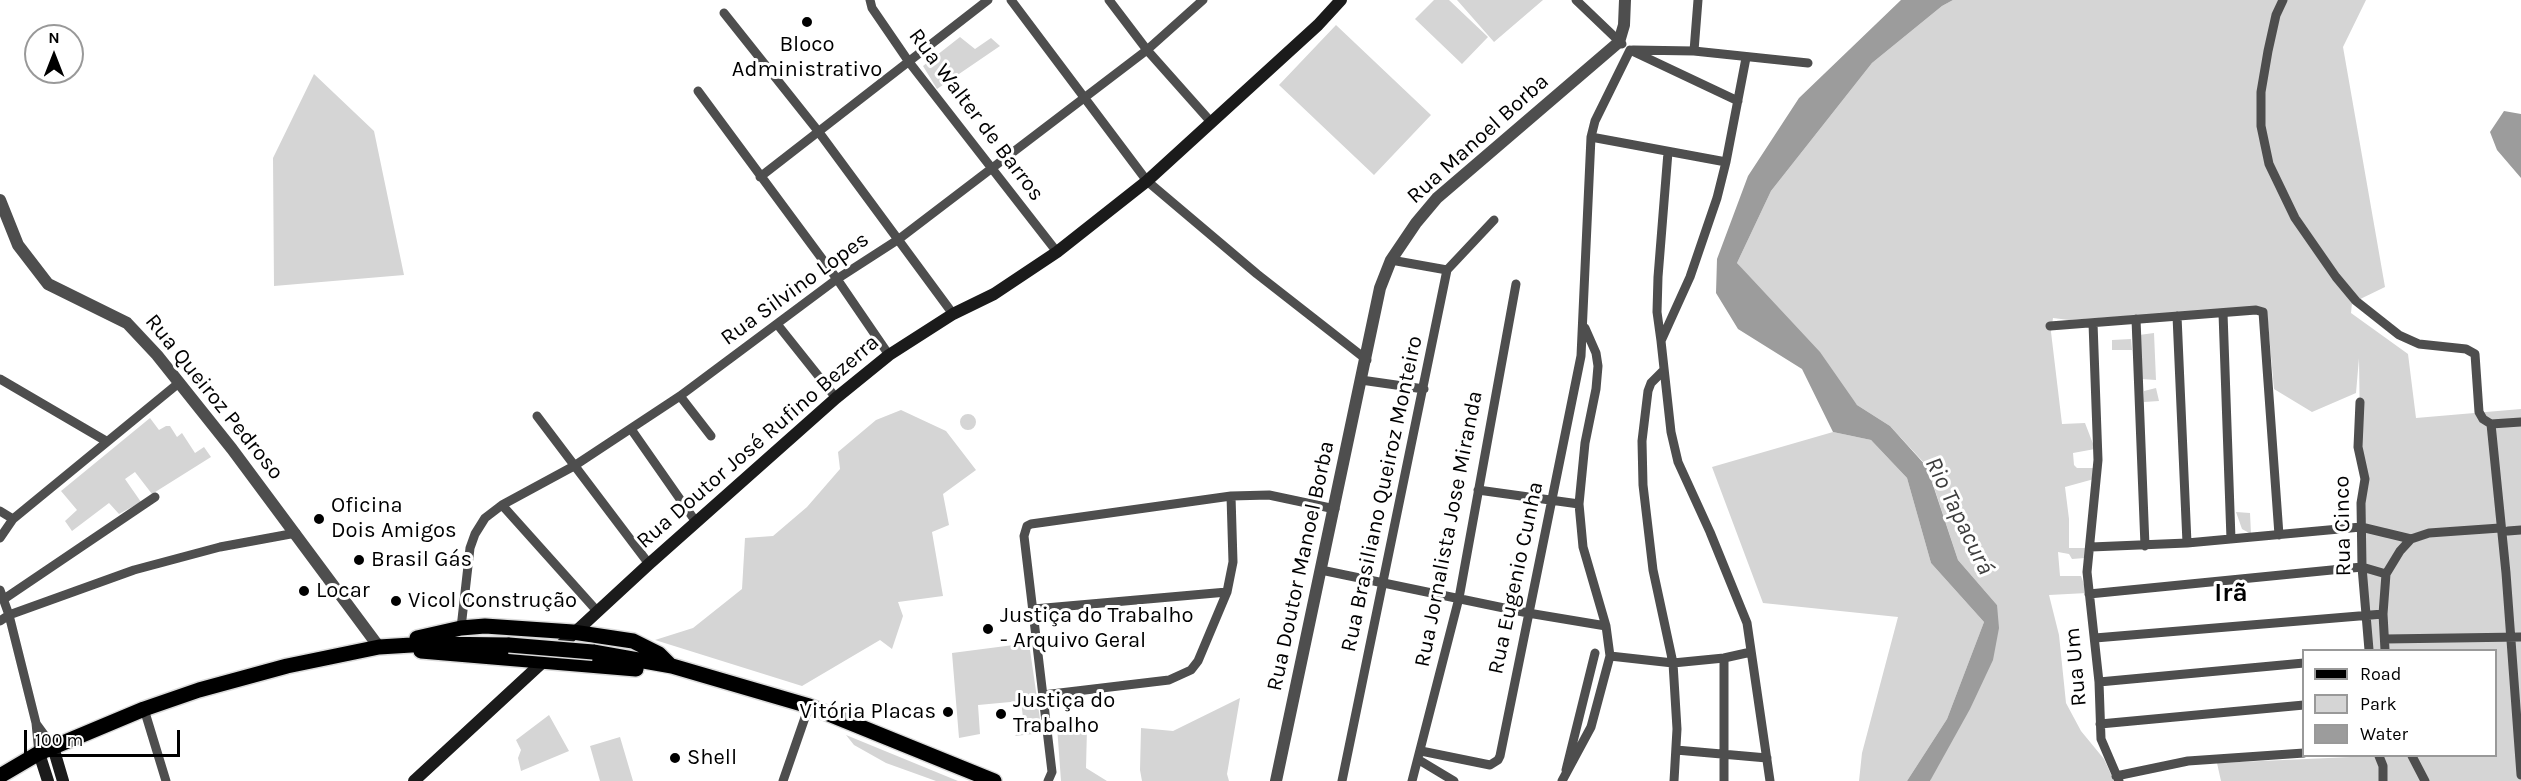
<!DOCTYPE html>
<html>
<head>
<meta charset="utf-8">
<style>
  body { margin:0 }
  #map { position:relative; width:2521px; height:781px; overflow:hidden; background:#fff; font-family:Karla,sans-serif }
  canvas { display:block }
  .legend { position:absolute; left:2302px; top:649px; width:195px; height:108px; box-sizing:border-box; background:#fff; border:2px solid #999; margin:0; padding:8px 10px; list-style:none; font-size:18px; color:#000 }
  .legend li { display:flex; align-items:center; gap:12px; height:30px }
  .legend b { width:30px; border:2px solid #999 }
  .north { position:absolute; left:24px; top:24px; width:60px; height:60px; box-sizing:border-box; background:#fff; border:2px solid #999; border-radius:50%; rotate:0deg; font-size:16px; font-weight:700; line-height:24px; text-align:center; color:#000 }
  .north::after { content:''; display:block; margin:auto; width:21px; height:27px; background:#000; clip-path:polygon(50% 0,100% 100%,50% 72%,0 100%) }
  .scale { position:absolute; left:24px; top:730px; width:156px; height:27px; box-sizing:border-box; border:3px solid #000; border-top:0; padding-left:8px; font-size:18px; line-height:21px; white-space:nowrap; color:#000; -webkit-text-stroke:4px #fff; paint-order:stroke }
</style>
</head>
<body>
<div id="map">
<canvas width="2521" height="781"></canvas>
<ul class="legend">
<li><b style="height:8px;background:#000"></b>Road</li>
<li><b style="height:16px;background:#d5d5d5"></b>Park</li>
<li><b style="height:16px;background:#9c9c9c"></b>Water</li>
</ul>
<div class="north">N</div>
<div class="scale">100 m</div>
</div>
<script>
const c = document.querySelector('canvas').getContext('2d');
c.lineJoin = 'round';
function paint(path, color) { c.fillStyle = color; c.fill(path, 'evenodd'); }
const poly = rows => new Path2D(rows.map(r => 'M' + r).join(''));
function trace(path, color, width, dash) { c.strokeStyle = color; c.lineWidth = width; c.lineCap = dash ? 'butt' : 'round'; c.setLineDash(dash || []); c.stroke(path); }
function write(font, color, halo, rows, align = 'center') {
  c.font = font + ' Karla,sans-serif'; c.lineWidth = 6; c.setLineDash([]); c.textBaseline = 'middle'; c.strokeStyle = halo; c.fillStyle = color; for (const [text, x, y, turn = 0] of rows) {
    c.save(); c.translate(x, y); c.rotate((+turn || 0) * Math.PI / 180); c.textAlign = isNaN(turn) ? turn : align; if (halo) c.strokeText(text, 0, 0); c.fillText(text, 0, 0); c.restore();
  }
}
paint(poly([
  [1434,0,1449,0,1488,37,1462,64,1415,19],
  [1457,0,1543,0,1494,42],
  [1953,0,2366,0,2343,47,2385,287,2352,303,2351,313,2408,354,2416,418,2521,409,2521,781,2221,781,2217,763,2373,756,2496,756,2496,650,2371,650,2361,511,2359,358,2356,393,2312,412,2274,389,2267,312,2260,307,2069,320,2053,318,2051,332,2062,424,2085,423,2095,449,2073,453,2074,465,2077,468,2093,468,2094,479,2065,487,2069,519,2069,548,2087,548,2085,558,2072,559,2069,554,2058,552,2060,576,2081,576,2087,593,2049,595,2059,635,2066,703,2081,731,2104,759,2114,781,1930,781,1997,605,1958,560,1927,466,1890,426,1857,405,1737,263,1771,191,1872,63,1942,6],
  [1336,25,1431,115,1374,175,1279,85],
  [960,37,975,49,991,38,1000,46,937,89,923,66],
  [314,74,374,131,404,275,274,286,273,158],
  [2154,333,2156,380,2141,379,2139,335],
  [2131,339,2132,350,2112,350,2112,340],
  [2156,388,2159,401,2144,402,2144,391],
  [901,410,946,431,976,470,943,494,949,525,932,532,943,596,898,602,903,616,892,649,880,640,802,686,655,640,693,628,742,589,745,538,773,536,807,507,840,469,838,452,876,420],
  '960 422a8 8 0 1 1 16 0a8 8 0 1 1-16 0Z',
  [150,418,159,430,166,426,170,426,177,437,182,433,195,453,204,447,211,457,152,494,135,472,125,479,141,502,119,514,109,503,72,531,65,521,77,510,61,491],
  [1833,432,1871,440,1907,478,1931,563,1984,622,1947,719,1907,781,1859,781,1862,753,1898,617,1763,603,1712,467],
  [2236,512,2250,513,2251,534,2242,529],
  [1029,643,1042,733,1015,736,1024,726,1021,701,978,705,980,734,959,738,952,653],
  [1240,698,1227,774,1229,781,1142,781,1140,770,1141,728,1173,731],
  [549,715,569,751,521,771,518,758,521,750,516,740],
  [1057,726,1087,728,1086,768,1107,781,1061,781],
  [846,735,958,781,936,781,886,763,854,745],
  [620,737,633,781,600,781,590,746]
]), '#d5d5d5');
paint(poly([
  [1901,0,1953,0,1942,6,1872,63,1771,191,1737,263,1820,352,1857,405,1890,426,1927,467,1958,560,1997,605,1999,628,1993,660,1970,709,1930,781,1907,781,1947,719,1984,622,1931,563,1907,478,1871,440,1833,432,1802,369,1738,329,1716,293,1717,259,1748,176,1799,98],
  [2504,111,2521,114,2521,178,2497,150,2490,132]
]), '#9c9c9c');
const primary = poly([
  [417,638,461,628,485,626,573,632,633,641,659,654,671,666],
  [421,651,636,669],
  [593,652,672,666,809,706,994,781],
  [0,776,39,753,144,709,199,690,287,666,379,647,428,644,509,645]
]);
trace(primary, '#dbdbdb', 18);
trace(poly([
  [870,0,872,8,909,62,1057,252],
  [1011,0,1147,181,1257,274,1367,360],
  [1109,0,1147,50,1211,122],
  [1576,0,1622,44],
  [2283,0,2276,15,2268,51,2261,92,2261,126,2269,164,2295,218,2336,277,2356,301,2399,335,2419,344,2466,349,2475,354,2479,412,2483,419,2491,424],
  [724,13,818,131,953,314],
  [1633,50,1694,51,1808,63],
  [1694,51,1698,0],
  [1746,58,1726,162,1717,198,1690,277,1661,341,1671,432,1678,462,1710,532,1747,623,1770,781],
  [698,91,837,279,889,355],
  [1591,137,1726,162],
  [760,177,988,0],
  [1447,270,1494,220],
  [2223,313,2231,539],
  [2177,316,2187,543],
  [2136,319,2145,546],
  [2093,323,2098,460,2087,572,2099,682,2101,739,2119,781],
  [777,324,836,398],
  [2050,326,2256,310,2263,312,2279,535],
  [1661,341,1657,312,1658,277,1668,152],
  [1664,370,1651,383,1648,391,1642,441,1643,485,1653,570,1673,663,1677,729,1674,781],
  [0,379,106,441],
  [1361,380,1424,389],
  [680,396,711,436],
  [2360,402,2358,447,2365,479,2361,503,2362,567,2369,650],
  [537,416,649,564],
  [2491,424,2506,573,2521,775],
  [2491,424,2521,422],
  [631,429,696,522],
  [1478,490,1579,504],
  [502,505,597,611],
  [0,511,13,519],
  [2508,531,2521,530],
  [0,538,13,519,180,382],
  [2091,547,2187,543,2361,527,2411,539],
  [1321,570,1528,613,1606,626],
  [0,590,9,615,36,723,39,753],
  [2089,594,2362,567,2386,574],
  [4,599,155,497],
  [1034,609,1227,592],
  [0,621,9,615,134,570,220,547,296,533],
  [461,628,470,548,475,534,485,518,502,505,574,466,680,396,837,279,899,239,1147,50,1203,0],
  [2095,638,2383,614],
  [2385,639,2521,637],
  [2385,650,2383,614,2386,574,2400,551,2411,539,2429,533,2500,528],
  [1610,656,1673,663,1724,658,1751,652],
  [2099,682,2304,663],
  [1043,695,1169,680,1191,670,1198,661,1227,592,1233,562,1231,496],
  [144,709,166,781],
  [2100,724,2304,705],
  [37,725,53,747],
  [1676,750,1767,758],
  [1421,751,1490,765,1498,760,1500,756,1581,356,1591,137,1595,121,1630,50,1738,101],
  [2379,756,2383,766,2383,781],
  [2412,756,2425,781],
  [1419,760,1454,781],
  [1566,770,1595,653],
  [2116,776,2188,761,2304,753],
  [783,781,809,706],
  [1048,781,1052,772,1024,536,1027,526,1031,524,1231,496,1269,495,1335,509],
  [1342,781,1447,270,1391,260],
  [1412,781,1459,598,1516,284],
  [1562,781,1591,727,1610,656,1606,626,1583,547,1579,504,1585,443,1596,389,1598,366,1596,353,1585,328],
  [1724,781,1724,658]
]), '#4e4e4e', 9);
trace(poly([
  [0,200,18,245,48,284,127,323,157,355,232,449,379,647],
  [1276,781,1380,288,1391,260,1416,223,1437,198,1619,42,1624,25,1625,0]
]), '#4e4e4e', 12);
trace(poly([
  [53,747,63,781],
  [39,753,48,781],
  [414,781,649,564,836,398,889,355,953,314,994,294,1057,252,1147,181,1318,25,1341,0]
]), '#1b1b1b', 12);
trace(primary, '#000', 15);
const primaryBridge = poly([
  [509,645,593,652]
]);
trace(primaryBridge, '#dbdbdb', 18, []);
trace(primaryBridge, '#000', 15);
for (const [x, y, r, color] of [
  [807,22,6,"#000"],
  [319,519,6,"#000"],
  [359,560,6,"#000"],
  [304,591,6,"#000"],
  [396,601,6,"#000"],
  [988,629,6,"#000"],
  [948,712,6,"#000"],
  [1001,714,6,"#000"],
  [675,758,6,"#000"]
]) { const dot = new Path2D(); dot.arc(x, y, r, 0, 2 * Math.PI); c.fillStyle = color; c.fill(dot); trace(dot, '#fff', 2); }
write('22px', '#000', '#fff', [
  ["Bloco",807,45,"center"],
  ["Administrativo",807,70,"center"],
  ["Oficina",331,506],
  ["Dois Amigos",331,531],
  ["Brasil Gás",371,560],
  ["Locar",316,591],
  ["Vicol Construção",408,601],
  ["Justiça do Trabalho",1000,616],
  ["- Arquivo Geral",1000,641],
  ["Justiça do",1013,701],
  ["Trabalho",1013,726],
  ["Vitória Placas",936,712,"right"],
  ["Shell",687,758]
], 'left');
write('22px', '#000', '#fff', [
  ["Rua Walter de Barros",976,115,53],
  ["Rua Manoel Borba",1478,139,-42],
  ["Rua Silvino Lopes",795,289,-36],
  ["Rua Queiroz Pedroso",214,397,51],
  ["Rua Doutor José Rufino Bezerra",758,442,-41],
  ["Rua Brasiliano Queiroz Monteiro",1382,494,-78],
  ["Rua Cinco",2343,526,-91],
  ["Rua Jornalista Jose Miranda",1449,529,-79],
  ["Rua Doutor Manoel Borba",1301,566,-78],
  ["Rua Eugenio Cunha",1516,578,-78],
  ["Rua Um",2076,667,-95]
]);
write('italic 24px', '#3d3d3d', '#fff', [
  ["Rio Tapacurá",1959,516,64]
]);
write('bold 26px', '#000', '#fff', [
  ["Irã",2231,594]
]);
</script>
</body>
</html>
